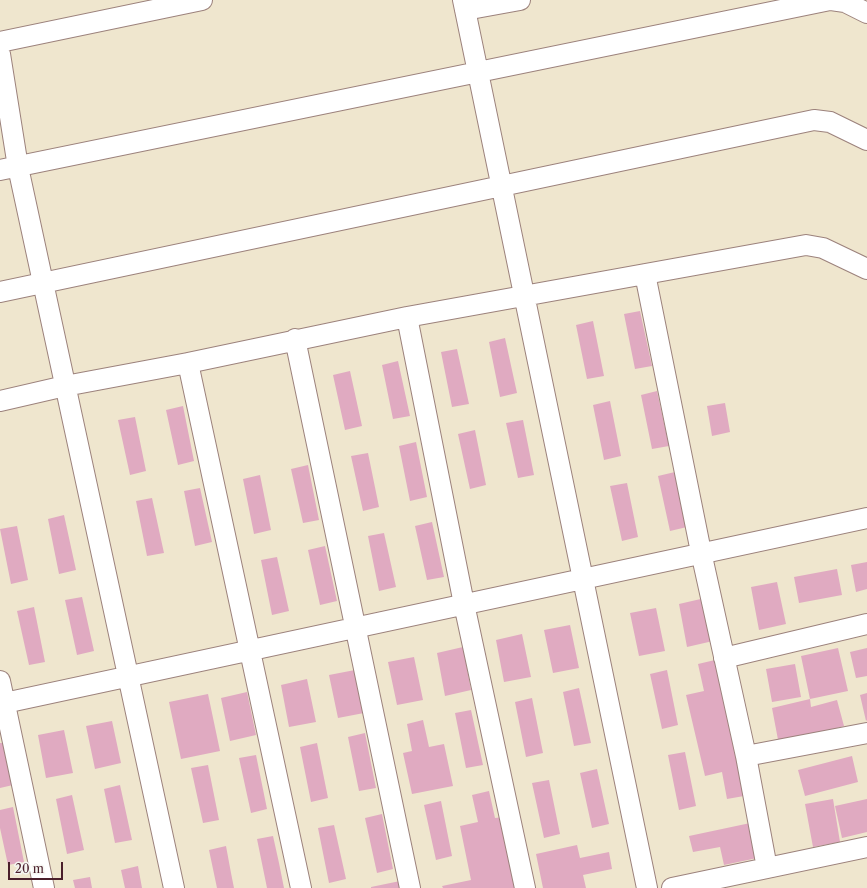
<!DOCTYPE html>
<html>
<head>
<meta charset="utf-8">
<style>
  body { margin:0 }
  #map { position:relative; width:867px; height:888px; overflow:hidden; background:#efe6ce; font-family:"Libre Caslon Text",serif }
  canvas { display:block }
  .scale { position:absolute; left:8px; top:862px; width:55px; height:18px; box-sizing:border-box; border:2px solid #4a1f2b; border-top:0; padding-left:5px; font-size:12px; line-height:14px; white-space:nowrap; color:#4a1f2b; -webkit-text-stroke:3px #f6f6f2; paint-order:stroke }
</style>
</head>
<body>
<div id="map">
<canvas width="867" height="888"></canvas>
<div class="scale">20 m</div>
</div>
<script>
const c = document.querySelector('canvas').getContext('2d');
c.lineJoin = 'round';
function paint(path, color) { c.fillStyle = color; c.fill(path, 'evenodd'); }
const poly = rows => new Path2D(rows.map(r => 'M' + r).join(''));
function trace(path, color, width, dash) { c.strokeStyle = color; c.lineWidth = width; c.lineCap = dash ? 'butt' : 'round'; c.setLineDash(dash || []); c.stroke(path); }
paint(poly([
  [640,311,652,366,635,369,624,314],
  [593,321,604,376,587,379,576,325],
  [505,338,517,393,500,397,489,342],
  [457,349,469,404,452,407,441,352],
  [398,361,410,416,393,419,382,365],
  [350,371,362,426,345,430,333,375],
  [657,391,669,446,652,449,641,395],
  [610,401,621,456,604,460,593,405],
  [725,403,730,432,712,436,707,406],
  [183,406,194,461,178,465,166,410],
  [135,417,146,471,130,475,118,420],
  [523,420,534,475,518,478,506,423],
  [475,430,486,485,470,489,458,434],
  [416,442,427,497,410,501,399,446],
  [368,453,379,507,363,511,351,456],
  [308,465,319,520,303,523,291,469],
  [675,472,687,527,670,531,658,476],
  [260,475,271,530,254,534,243,479],
  [627,483,638,537,622,541,610,486],
  [200,488,212,542,195,546,184,491],
  [152,498,164,553,147,556,136,501],
  [64,515,76,570,59,574,48,519],
  [432,522,444,577,427,580,415,526],
  [17,526,28,580,11,584,0,529],
  [384,533,396,587,379,591,368,536],
  [325,546,337,601,320,605,308,550],
  [277,557,289,611,272,615,261,560],
  [867,562,867,589,856,592,851,565],
  [837,569,842,595,799,603,794,577],
  [777,582,786,624,759,630,751,587],
  [82,597,94,651,77,655,65,600],
  [705,598,713,641,687,647,679,604],
  [34,607,45,662,29,665,17,611],
  [656,608,665,651,639,656,630,613],
  [570,625,579,668,553,673,544,630],
  [522,634,531,677,504,682,496,640],
  [463,647,471,690,445,696,437,653],
  [838,648,848,691,810,699,801,656],
  [867,648,867,676,856,678,850,652],
  [414,657,423,700,397,705,388,662],
  [715,660,720,687,726,686,744,796,727,799,722,772,705,776,686,695,704,691,698,664],
  [795,664,801,697,772,702,766,669],
  [355,670,364,713,338,718,329,675],
  [667,670,678,725,662,729,650,674],
  [307,679,316,722,289,727,281,685],
  [579,688,591,743,574,746,563,692],
  [247,692,256,735,230,741,221,698],
  [867,693,867,720,866,721,860,695],
  [208,694,220,751,181,759,169,702],
  [532,698,543,753,526,757,515,702],
  [810,699,811,707,837,700,844,726,779,745,772,708],
  [471,710,483,765,466,768,455,713],
  [423,720,429,747,444,744,453,786,412,794,403,753,412,751,407,724],
  [112,721,121,763,95,769,86,726],
  [64,730,73,773,46,778,38,735],
  [365,733,376,788,359,791,348,737],
  [0,743,5,743,13,785,0,788],
  [317,743,328,798,311,802,300,747],
  [685,752,696,806,679,810,668,755],
  [256,755,267,809,251,813,239,758],
  [852,756,858,782,805,796,798,770],
  [208,765,219,820,203,823,191,768],
  [597,769,609,824,592,828,580,773],
  [549,780,560,834,544,838,532,783],
  [120,785,132,840,115,843,104,789],
  [489,791,495,818,503,817,519,888,443,888,442,886,471,880,460,826,478,822,472,795],
  [72,795,84,850,67,854,56,799],
  [833,799,840,842,813,847,805,804],
  [867,799,867,832,842,838,835,806],
  [441,801,452,856,436,860,424,805],
  [13,807,24,862,8,865,0,828,0,810],
  [382,814,393,869,377,873,365,818],
  [755,822,762,857,724,865,720,847,693,852,689,836],
  [334,825,346,879,329,883,318,828],
  [273,836,279,863,284,888,267,888,257,839],
  [577,845,580,858,609,852,612,869,583,875,586,888,543,888,536,854],
  [226,846,231,873,234,888,217,888,209,850],
  [138,866,142,888,125,888,121,870],
  [90,877,92,888,75,888,73,880],
  [405,880,407,888,371,888,371,887]
]), '#e0aac1');
const minor = poly([
  [463,0,647,888],
  [831,0,845,2,867,13],
  [465,10,520,0],
  [0,42,202,0],
  [0,54,18,167,174,888],
  [0,170,830,0],
  [645,274,701,552,746,756,767,868],
  [0,292,814,120,830,122,867,140],
  [407,317,464,604,525,888],
  [295,339,410,888],
  [188,363,301,888],
  [0,401,65,386,188,363,407,317,806,245,823,248,867,269],
  [724,658,867,624],
  [0,681,44,888],
  [0,704,867,518],
  [746,756,867,733],
  [672,888,867,847]
]);
trace(minor, '#9c827c', 22);
trace(minor, '#fff', 20);
</script>
</body>
</html>
